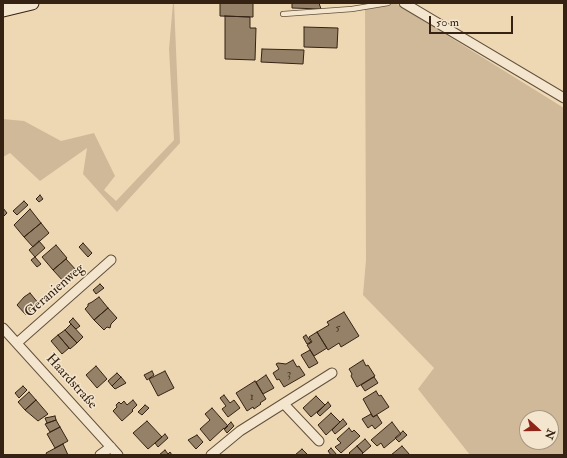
<!DOCTYPE html>
<html>
<head>
<meta charset="utf-8">
<style>
  body { margin:0 }
  #map { position:relative; width:567px; height:458px; overflow:hidden; background:#eed8b4; font-family:"IM FELL Double Pica",serif }
  canvas { display:block }
  .frame { position:absolute; inset:0; border:4px solid #352213; pointer-events:none }
  .north { position:absolute; left:519px; top:410px; width:40px; height:40px; box-sizing:border-box; background:#f4e6ce; border:1px solid #a89883; border-radius:50%; rotate:111deg; font-size:11px; font-weight:700; line-height:16px; text-align:center; color:#352213 }
  .north::after { content:''; display:block; margin:auto; width:14px; height:18px; background:#8f2418; clip-path:polygon(50% 0,100% 100%,50% 72%,0 100%) }
  .scale { position:absolute; left:429px; top:16px; width:84px; height:18px; box-sizing:border-box; border:2px solid #352213; border-top:0; padding-left:5px; font-size:12px; line-height:14px; white-space:nowrap; color:#352213; -webkit-text-stroke:3px #f4e6ce; paint-order:stroke }
</style>
</head>
<body>
<div id="map">
<canvas width="567" height="458"></canvas>
<div class="frame"></div>
<div class="north">N</div>
<div class="scale">50 m</div>
</div>
<script>
const c = document.querySelector('canvas').getContext('2d');
c.lineJoin = 'round';
function paint(path, color) { c.fillStyle = color; c.fill(path, 'evenodd'); }
const poly = rows => new Path2D(rows.map(r => 'M' + r).join(''));
function trace(path, color, width, dash) { c.strokeStyle = color; c.lineWidth = width; c.lineCap = dash ? 'butt' : 'round'; c.setLineDash(dash || []); c.stroke(path); }
function write(font, color, halo, rows, align = 'center') {
  c.font = font + ' "IM FELL Double Pica",serif'; c.lineWidth = 3; c.setLineDash([]); c.textBaseline = 'middle'; c.strokeStyle = halo; c.fillStyle = color; for (const [text, x, y, turn = 0] of rows) {
    c.save(); c.translate(x, y); c.rotate((+turn || 0) * Math.PI / 180); c.textAlign = isNaN(turn) ? turn : align; if (halo) c.strokeText(text, 0, 0); c.fillText(text, 0, 0); c.restore();
  }
}
paint(poly([
  [173,3,174,3,180,143,117,212,83,174,87,148,40,181,10,153,3,157,3,119,24,121,61,141,94,133,115,176,104,190,116,201,174,140,169,49],
  [365,3,395,3,564,108,564,455,470,455,418,389,434,368,363,295,366,260],
  [527,418,551,418,551,442,527,442]
]), '#cfb999');
const building = poly([
  [220,3,253,3,253,17,220,16,220,3],
  [292,3,319,3,321,9,292,8,292,3],
  [225,16,250,17,250,28,256,28,255,60,225,59,225,16],
  [304,27,338,28,337,48,304,47,304,27],
  [262,49,304,50,303,64,261,62,262,49],
  [40,195,43,199,39,202,36,199,40,195],
  [24,201,28,205,17,215,13,211,24,201],
  [3,208,7,213,3,217,3,208],
  [30,209,41,223,24,237,14,225,30,209],
  [41,223,49,233,33,247,24,237,41,223],
  [39,241,45,248,35,257,29,250,39,241],
  [83,243,92,253,88,257,79,247,83,243],
  [56,245,67,258,53,270,42,257,56,245],
  [35,257,41,264,37,267,31,260,35,257],
  [66,259,77,271,64,282,53,270,66,259],
  [100,284,104,288,96,294,93,290,100,284],
  [30,293,39,304,26,315,17,305,24,297,30,293],
  [99,297,108,308,94,320,85,309,88,306,88,304,92,302,99,297],
  [108,308,117,318,111,324,110,328,107,327,104,330,94,320,108,308],
  [344,312,359,336,341,347,339,343,328,350,317,332,329,325,327,322,344,312],
  [73,318,80,326,76,329,69,322,73,318],
  [71,324,83,337,77,343,65,330,71,324],
  [65,330,77,343,70,349,58,335,65,330],
  [317,332,327,348,314,356,307,345,312,342,309,337,317,332],
  [58,335,69,348,62,354,51,341,58,335],
  [306,335,311,342,307,344,303,337,306,335],
  [310,350,318,363,309,368,301,355,310,350],
  [293,360,297,367,299,366,305,375,284,387,279,379,277,380,273,373,279,369,276,364,278,363,286,364,293,360],
  [363,360,366,366,368,365,375,376,357,387,351,376,352,374,349,369,363,360],
  [96,366,107,379,97,388,86,375,96,366],
  [152,371,154,375,147,380,144,375,152,371],
  [165,371,174,388,158,396,149,379,165,371],
  [117,373,121,377,112,386,108,381,117,373],
  [266,375,274,388,263,394,256,382,266,375],
  [121,377,126,383,115,389,112,386,121,377],
  [374,377,378,383,365,391,361,385,374,377],
  [255,381,266,399,260,403,261,404,254,409,253,407,247,411,236,393,255,381],
  [23,386,27,390,19,398,15,393,23,386],
  [376,391,379,396,381,395,389,407,373,417,363,399,376,391],
  [29,392,36,400,25,410,18,402,29,392],
  [224,395,230,403,234,400,240,408,228,417,222,409,226,406,220,398,224,395],
  [316,396,325,405,311,417,303,408,316,396],
  [36,400,48,414,38,421,25,410,36,400],
  [133,400,137,405,132,410,133,411,122,421,113,411,117,407,116,405,119,402,121,404,124,401,127,405,133,400],
  [328,402,331,406,320,416,317,413,328,402],
  [145,405,149,408,142,415,138,412,145,405],
  [212,408,228,426,225,429,224,428,210,441,200,429,210,420,205,414,212,408],
  [331,413,340,422,326,435,318,425,331,413],
  [371,414,373,417,377,415,382,423,375,429,372,425,368,428,362,419,371,414],
  [55,416,56,420,47,423,45,418,55,416],
  [343,419,347,424,335,434,332,430,343,419],
  [56,420,60,427,50,432,45,424,56,420],
  [147,421,162,437,148,449,133,433,147,421],
  [231,422,234,426,227,433,224,429,231,422],
  [392,422,401,434,384,448,381,443,377,446,371,440,392,422],
  [60,427,68,441,55,448,47,434,60,427],
  [349,428,352,432,354,430,360,436,341,453,335,447,341,443,337,439,349,428],
  [403,431,407,435,399,442,395,438,403,431],
  [165,434,168,438,158,447,155,443,165,434],
  [197,435,203,442,196,449,188,440,197,435],
  [365,439,371,446,363,453,357,446,365,439],
  [63,444,68,455,47,455,46,453,63,444],
  [357,446,363,453,361,455,351,455,349,453,357,446],
  [402,446,410,455,391,455,402,446],
  [331,448,337,455,331,455,328,451,331,448],
  [302,449,308,455,295,455,302,449],
  [165,450,168,454,170,452,172,455,159,455,165,450]
]);
paint(building, '#958167');
trace(building, '#352213', 1);
const service = poly([
  [283,14,352,9,388,3]
]);
const minor = poly([
  [404,3,564,98],
  [3,328,118,455],
  [17,343,111,260],
  [284,404,319,441],
  [100,455,111,447],
  [211,455,240,431,332,373]
]);
const secondary = poly([
  [3,10,32,3]
]);
trace(service, '#63503b', 6);
trace(minor, '#63503b', 11);
trace(secondary, '#352213', 15);
trace(service, '#f4e6ce', 4.5);
trace(minor, '#f4e6ce', 9);
trace(secondary, '#f4e6ce', 13);
write('12px', '#4d3a28', null, [
  ["5",338,328],
  ["3",289,374],
  ["1",252,397]
]);
write('14px', '#352213', '#f4e6ce', [
  ["Geranienweg",55,291,-41],
  ["Haardstraße",71,382,48]
]);
</script>
</body>
</html>
